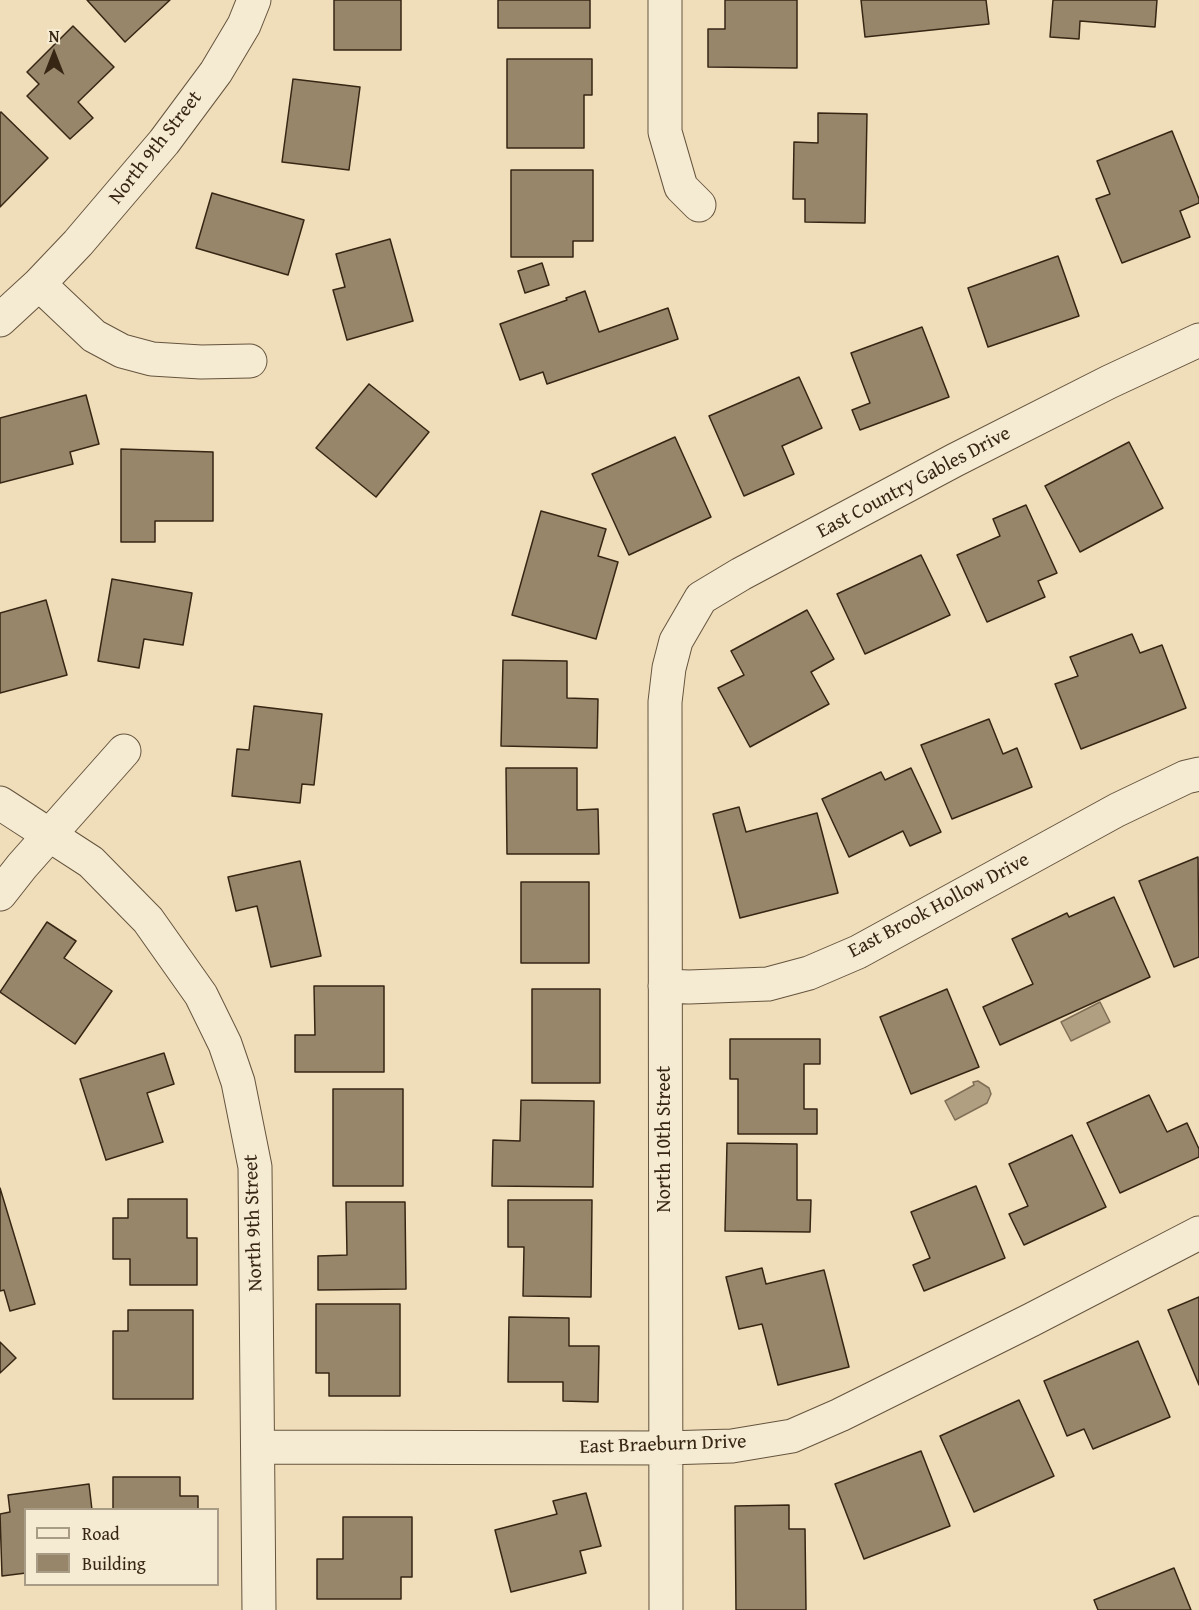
<!DOCTYPE html>
<html>
<head>
<meta charset="utf-8">
<style>
  body { margin:0 }
  #map { position:relative; width:1199px; height:1610px; overflow:hidden; background:#f0deba; font-family:"Gentium Book Plus",serif }
  canvas { display:block }
  .legend { position:absolute; left:24px; top:1508px; width:195px; height:78px; box-sizing:border-box; background:#f5ead2; border:2px solid #a99c86; margin:0; padding:8px 10px; list-style:none; font-size:18px; color:#372614 }
  .legend li { display:flex; align-items:center; gap:12px; height:30px }
  .legend b { width:30px; border:2px solid #a99c86 }
  .north { position:absolute; left:24px; top:24px; width:60px; height:60px; -webkit-text-stroke:4px #f5ead2; paint-order:stroke; rotate:0deg; font-size:16px; font-weight:700; line-height:24px; text-align:center; color:#372614 }
  .north::after { content:''; display:block; margin:auto; width:21px; height:27px; background:#372614; clip-path:polygon(50% 0,100% 100%,50% 72%,0 100%) }
</style>
</head>
<body>
<div id="map">
<canvas width="1199" height="1610"></canvas>
<ul class="legend">
<li><b style="height:8px;background:#f5ead2"></b>Road</li>
<li><b style="height:16px;background:#97866a"></b>Building</li>
</ul>
<div class="north">N</div>
</div>
<script>
const c = document.querySelector('canvas').getContext('2d');
c.lineJoin = 'round';
function paint(path, color) { c.fillStyle = color; c.fill(path, 'evenodd'); }
const poly = rows => new Path2D(rows.map(r => 'M' + r).join(''));
function trace(path, color, width, dash) { c.strokeStyle = color; c.lineWidth = width; c.lineCap = dash ? 'butt' : 'round'; c.setLineDash(dash || []); c.stroke(path); }
function write(font, color, halo, rows, align = 'center') {
  c.font = font + ' "Gentium Book Plus",serif'; c.lineWidth = 5; c.setLineDash([]); c.textBaseline = 'middle'; c.strokeStyle = halo; c.fillStyle = color; for (const [text, x, y, turn = 0] of rows) {
    c.save(); c.translate(x, y); c.rotate((+turn || 0) * Math.PI / 180); c.textAlign = isNaN(turn) ? turn : align; if (halo) c.strokeText(text, 0, 0); c.fillText(text, 0, 0); c.restore();
  }
}
const water = poly([
  [1100,1002,1110,1022,1071,1041,1061,1022,1100,1002],
  [978,1081,989,1088,991,1094,987,1103,955,1120,945,1101,974,1085,973,1082,978,1081]
]);
paint(water, '#b19f82');
trace(water, '#806f56', 1.5);
const building = poly([
  [87,0,170,0,125,42,87,0],
  [334,0,401,0,401,50,334,50,334,0],
  [498,0,590,0,590,28,498,28,498,0],
  [725,0,797,0,797,68,708,67,708,29,725,29,725,0],
  [861,0,986,0,989,24,865,37,861,0],
  [1053,0,1157,0,1155,27,1080,21,1079,39,1050,37,1053,0],
  [73,26,114,67,78,102,93,118,70,139,27,96,39,84,27,72,73,26],
  [507,59,592,59,592,95,584,95,584,148,507,148,507,59],
  [293,79,360,87,349,170,282,162,293,79],
  [1,112,48,158,0,207,0,113,1,112],
  [818,113,867,114,865,223,805,222,805,199,793,199,794,142,818,143,818,113],
  [1172,131,1199,199,1199,203,1180,211,1190,237,1122,263,1096,199,1110,194,1097,161,1172,131],
  [511,170,593,170,593,241,573,241,573,257,511,257,511,170],
  [212,193,304,220,288,275,196,248,212,193],
  [390,239,413,321,347,340,333,290,345,287,336,254,390,239],
  [1058,256,1079,316,988,347,968,288,1058,256],
  [542,263,549,285,525,293,518,271,542,263],
  [585,291,599,332,668,308,678,339,547,384,543,372,520,380,500,324,567,300,566,298,585,291],
  [922,327,949,397,860,430,852,410,870,403,851,353,922,327],
  [799,377,822,428,782,446,794,474,744,496,709,416,799,377],
  [369,384,429,432,376,497,316,448,369,384],
  [86,395,99,444,70,452,73,464,0,483,0,418,86,395],
  [675,437,711,517,629,555,592,474,675,437],
  [1129,442,1163,508,1080,552,1045,486,1129,442],
  [121,449,213,452,213,521,155,521,155,542,121,542,121,449],
  [1026,505,1057,573,1038,581,1045,597,987,622,957,555,1000,536,993,519,1026,505],
  [541,511,606,529,598,556,618,562,596,639,512,615,541,511],
  [921,555,950,615,865,654,837,594,921,555],
  [112,579,192,593,183,645,144,639,139,668,98,661,112,579],
  [46,600,67,675,0,693,0,613,46,600],
  [807,610,834,659,811,672,829,704,750,747,718,688,744,675,731,651,807,610],
  [1132,634,1140,653,1162,645,1186,708,1081,749,1055,684,1078,676,1070,657,1132,634],
  [503,660,567,661,567,698,598,699,597,748,501,746,503,660],
  [254,706,322,714,314,785,302,784,300,803,232,796,237,749,249,750,254,706],
  [989,719,1003,754,1017,748,1032,787,952,819,921,745,989,719],
  [506,768,577,768,577,810,598,809,599,854,507,854,506,768],
  [911,768,941,832,910,846,903,831,849,857,822,799,881,772,885,780,911,768],
  [739,807,746,832,817,813,838,893,740,918,713,814,739,807],
  [1198,857,1199,957,1174,967,1139,881,1198,857],
  [300,861,321,956,271,967,257,906,236,911,228,877,300,861],
  [521,882,589,882,589,963,521,963,521,882],
  [1114,897,1150,977,1000,1045,983,1007,1033,984,1012,939,1067,913,1069,917,1114,897],
  [47,922,76,941,64,958,112,991,75,1044,0,992,47,922],
  [314,986,384,986,384,1072,295,1072,295,1035,315,1035,314,986],
  [532,989,600,989,600,1083,532,1083,532,989],
  [947,989,979,1067,911,1094,880,1017,947,989],
  [730,1039,820,1039,820,1064,804,1064,804,1109,817,1109,817,1134,738,1134,738,1079,730,1079,730,1039],
  [164,1053,174,1084,147,1093,163,1142,106,1160,80,1079,164,1053],
  [333,1089,403,1089,403,1186,333,1186,333,1089],
  [1149,1095,1167,1132,1187,1123,1199,1149,1199,1157,1120,1193,1087,1123,1149,1095],
  [521,1100,594,1101,593,1187,492,1186,493,1140,520,1141,521,1100],
  [1072,1135,1106,1207,1024,1245,1009,1214,1028,1206,1009,1164,1072,1135],
  [727,1143,797,1144,797,1200,811,1200,810,1232,725,1231,727,1143],
  [976,1186,1005,1258,924,1291,913,1265,930,1258,911,1212,976,1186],
  [0,1188,35,1304,10,1311,4,1290,0,1291,0,1188],
  [128,1199,187,1199,187,1238,197,1238,197,1285,130,1285,130,1259,113,1259,113,1218,128,1218,128,1199],
  [508,1200,592,1200,591,1297,523,1296,524,1247,508,1247,508,1200],
  [346,1202,405,1202,406,1289,318,1290,318,1256,347,1255,346,1202],
  [762,1268,766,1284,824,1270,849,1367,778,1385,762,1324,739,1329,726,1277,762,1268],
  [1199,1297,1199,1385,1168,1310,1199,1297],
  [316,1304,400,1304,400,1396,329,1396,329,1373,316,1373,316,1304],
  [128,1310,193,1310,193,1399,113,1399,113,1331,128,1331,128,1310],
  [509,1317,569,1318,569,1346,599,1346,598,1402,563,1401,563,1382,508,1382,509,1317],
  [1138,1341,1170,1417,1093,1449,1084,1429,1067,1436,1044,1381,1138,1341],
  [0,1342,16,1358,0,1373,0,1342],
  [1019,1400,1054,1476,974,1512,940,1436,1019,1400],
  [921,1451,950,1526,864,1559,835,1484,921,1451],
  [113,1477,180,1477,180,1496,198,1496,198,1510,113,1510,113,1477],
  [89,1484,92,1510,26,1510,26,1573,2,1576,0,1514,10,1512,8,1495,89,1484],
  [586,1493,601,1546,580,1551,586,1573,511,1592,495,1530,557,1514,553,1501,586,1493],
  [789,1505,789,1529,805,1529,806,1610,736,1610,735,1506,789,1505],
  [343,1517,412,1517,412,1577,401,1577,401,1599,317,1599,317,1559,343,1559,343,1517],
  [1174,1568,1191,1610,1098,1610,1094,1600,1174,1568]
]);
paint(building, '#97866a');
trace(building, '#372614', 1.5);
const minor = poly([
  [665,0,665,132,681,187,699,205],
  [39,284,94,336,122,351,152,359,201,362,250,361],
  [0,320,39,284,78,243,164,142,216,72,244,25,254,0],
  [0,803,91,862,148,920,201,995,225,1044,238,1082,255,1167,259,1610],
  [0,894,22,866,124,751],
  [665,986,689,987,768,984,809,973,858,952,1117,810,1186,777,1199,774],
  [259,1447,666,1448,732,1446,792,1436,840,1415,1031,1320,1199,1233],
  [666,1610,665,702,669,668,676,641,701,598,741,574,955,460,1109,382,1199,340]
]);
trace(minor, '#65543e', 35);
trace(minor, '#f5ead2', 33);
write('20px', '#372614', '#f5ead2', [
  ["North 9th Street",156,148,-52],
  ["East Country Gables Drive",914,483,-28],
  ["East Brook Hollow Drive",939,906,-28],
  ["North 10th Street",665,1139,-90],
  ["North 9th Street",254,1223,-92],
  ["East Braeburn Drive",663,1445,-2]
]);
</script>
</body>
</html>
